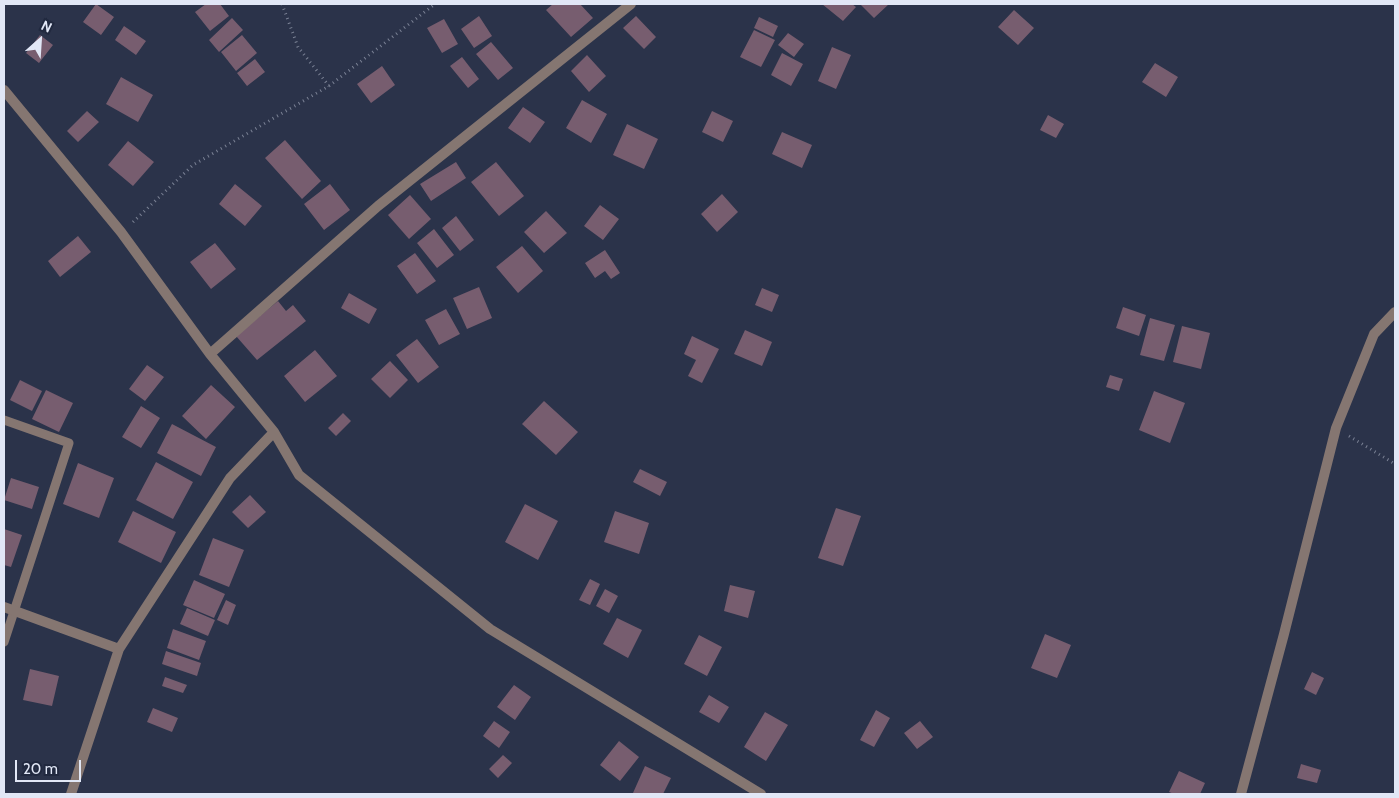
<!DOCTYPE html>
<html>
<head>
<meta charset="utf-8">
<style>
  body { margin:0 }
  #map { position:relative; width:1399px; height:798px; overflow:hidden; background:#2b334a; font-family:Cabin,sans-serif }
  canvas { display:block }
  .frame { position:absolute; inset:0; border:5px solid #e1e7f6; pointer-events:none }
  .north { position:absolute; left:15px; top:15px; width:50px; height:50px; -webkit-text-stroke:4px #21293f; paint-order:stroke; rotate:26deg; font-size:14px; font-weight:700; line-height:20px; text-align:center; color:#e1e7f6 }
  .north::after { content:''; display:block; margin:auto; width:18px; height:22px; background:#e1e7f6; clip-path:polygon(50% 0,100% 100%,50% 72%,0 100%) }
  .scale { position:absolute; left:15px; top:760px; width:66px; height:22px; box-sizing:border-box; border:2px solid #e1e7f6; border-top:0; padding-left:6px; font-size:15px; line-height:18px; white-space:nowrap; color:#e1e7f6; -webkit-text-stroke:4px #21293f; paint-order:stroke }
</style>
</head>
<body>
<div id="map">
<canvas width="1399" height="798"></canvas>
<div class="frame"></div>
<div class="north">N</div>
<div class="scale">20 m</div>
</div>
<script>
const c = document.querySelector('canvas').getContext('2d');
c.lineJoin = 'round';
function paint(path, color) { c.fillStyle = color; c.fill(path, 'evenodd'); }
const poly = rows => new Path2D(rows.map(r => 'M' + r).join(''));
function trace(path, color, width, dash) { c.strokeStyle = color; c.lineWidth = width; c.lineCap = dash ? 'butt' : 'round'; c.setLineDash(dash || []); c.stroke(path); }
paint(poly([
  [96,4,114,17,101,35,83,22],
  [206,4,220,4,229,16,210,31,195,12],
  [553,4,580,4,593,18,571,37,546,10],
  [822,4,852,4,856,7,843,21],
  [860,4,889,4,874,18],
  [1014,10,1034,28,1018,45,998,27],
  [479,16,492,36,474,48,461,29],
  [636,16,656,37,644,49,623,28],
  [759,17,778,26,773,37,754,28],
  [232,18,243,30,219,52,209,40],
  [444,19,458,44,442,53,427,28],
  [124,26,146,41,136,55,115,40],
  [754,30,775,40,761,67,740,57],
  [788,33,804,44,794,57,778,45],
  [40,35,53,45,39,63,26,53],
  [242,35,257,53,236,71,221,52],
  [491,42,513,68,498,80,476,54],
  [832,47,851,55,836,89,818,81],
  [782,53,803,64,791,86,771,75],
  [587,55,606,76,589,92,571,71],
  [462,57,479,79,468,88,450,66],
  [255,59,265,72,247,86,237,73],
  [1155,63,1178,77,1166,97,1142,82],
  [382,66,395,85,371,103,357,84],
  [121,77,153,95,138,122,106,104],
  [582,100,607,114,591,143,566,128],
  [523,107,545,122,530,143,508,128],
  [87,111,99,122,78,142,67,131],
  [712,111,733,121,723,142,702,132],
  [1048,115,1064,124,1056,138,1040,130],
  [627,124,658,139,644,169,613,155],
  [782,132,812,145,802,168,772,154],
  [285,140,321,181,302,199,265,158],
  [128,141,154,162,133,186,108,165],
  [456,162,466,178,431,201,420,184],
  [496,162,524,196,499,216,471,182],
  [235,184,262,206,245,226,219,204],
  [330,184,350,210,324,230,304,204],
  [722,194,738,212,717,232,701,214],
  [410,195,431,219,409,239,388,215],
  [600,205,619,219,603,240,584,226],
  [546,211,567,233,544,253,524,232],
  [456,216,474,240,460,251,442,228],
  [434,229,454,255,437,268,417,243],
  [78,236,91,252,60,277,48,261],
  [215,243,236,269,211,289,190,262],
  [522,246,543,271,518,293,496,267],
  [605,250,620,273,611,279,605,271,595,278,585,263],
  [415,253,436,281,417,294,397,266],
  [479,287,492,318,467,329,453,298],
  [762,288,779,295,772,312,755,305],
  [349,293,377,309,369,324,341,308],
  [278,301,286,311,293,305,306,321,257,360,236,336],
  [1123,307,1146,315,1139,336,1116,328],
  [446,309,460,334,439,345,425,320],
  [1150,318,1175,325,1164,361,1140,355],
  [1182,326,1210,333,1201,369,1173,362],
  [745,330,772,342,762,366,734,354],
  [692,336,719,349,702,383,688,376,696,360,684,354],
  [417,339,439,367,418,383,396,355],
  [315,350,337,376,305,402,284,376],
  [390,361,408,380,390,398,371,379],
  [147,365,164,377,145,401,129,389],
  [1110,375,1123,379,1119,391,1106,387],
  [20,380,42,391,32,411,10,400],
  [211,385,235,407,206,439,182,416],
  [46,390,73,403,59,432,32,419],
  [1154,391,1185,403,1170,443,1139,430],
  [544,401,578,432,556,455,522,424],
  [141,406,160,418,141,448,122,437],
  [343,413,351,421,336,436,328,428],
  [172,424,216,447,201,476,157,453],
  [156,462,193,482,173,519,136,500],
  [78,463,114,478,99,518,63,504],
  [640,469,667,482,660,496,633,482],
  [11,478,39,487,32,509,4,500],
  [250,495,266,512,248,528,232,512],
  [525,504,558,521,538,560,505,542],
  [836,508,861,516,843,566,818,558],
  [133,511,176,532,161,563,118,542],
  [615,511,649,523,639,554,604,542],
  [4,529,22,535,11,567,4,565],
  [213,538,244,550,229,587,199,575],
  [590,579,600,584,590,605,579,600],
  [194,580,225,594,214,618,183,605],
  [730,585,755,591,748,618,724,611],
  [605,589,618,596,609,613,596,606],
  [226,600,236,605,228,625,217,620],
  [187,608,215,620,208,636,180,624],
  [617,618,642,630,628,658,603,644],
  [173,629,206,641,199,660,167,648],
  [1045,634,1071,645,1057,678,1031,668],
  [699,635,722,647,707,676,684,664],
  [166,651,201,663,197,676,162,664],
  [30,669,59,676,52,706,23,700],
  [1312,672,1324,678,1316,695,1304,689],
  [165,677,187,685,183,693,162,686],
  [514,685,531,697,515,720,497,707],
  [709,695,729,707,719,723,699,712],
  [153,708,178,718,172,732,147,722],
  [876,710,890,718,874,747,860,740],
  [765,712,788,725,766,761,744,747],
  [494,721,510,732,499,748,483,736],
  [920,721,933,737,917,749,904,733],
  [619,741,639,757,620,781,600,765],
  [503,755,512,763,498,778,489,769],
  [1301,764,1321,770,1317,783,1297,778],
  [645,766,671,778,663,794,633,793],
  [1179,771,1205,783,1200,794,1174,794,1169,792]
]), '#775d6f');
trace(poly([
  [282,4,298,47,329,86],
  [133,222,193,165,329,86,435,4],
  [1349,436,1395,464]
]), '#7b8295', 3, [1, 4]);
trace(poly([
  [4,420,69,443,4,642]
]), '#857671', 9);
trace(poly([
  [4,90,121,232,210,354,274,432,299,475,490,629,761,794],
  [210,354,378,206,631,4],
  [4,607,119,649],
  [71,794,119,649,230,478,274,432],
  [1241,794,1284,634,1336,428,1374,334,1395,312]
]), '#857671', 10);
</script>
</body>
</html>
